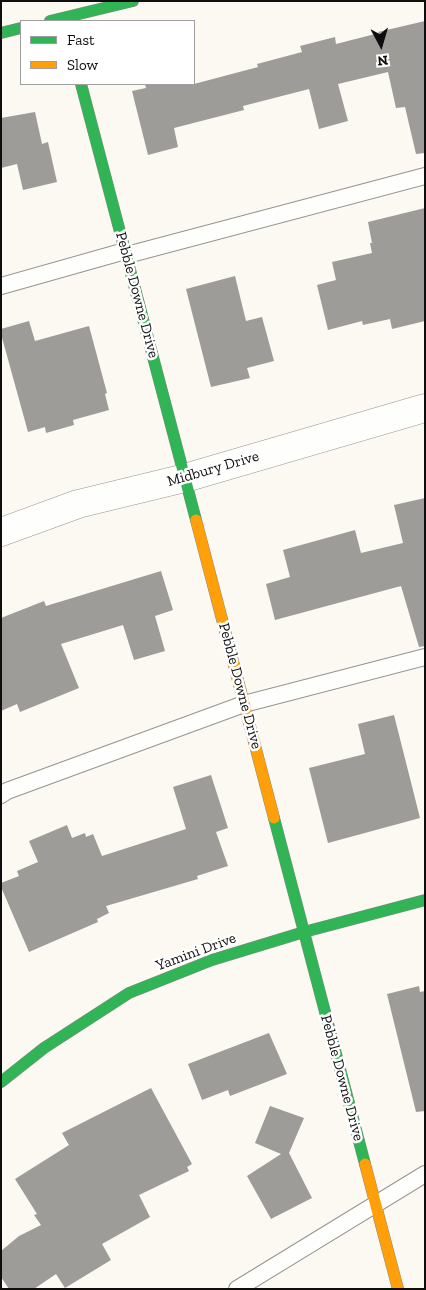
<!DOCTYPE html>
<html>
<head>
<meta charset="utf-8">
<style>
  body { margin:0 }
  #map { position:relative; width:426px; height:1290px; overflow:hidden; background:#fbf9f2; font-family:"Zilla Slab",serif }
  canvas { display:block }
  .frame { position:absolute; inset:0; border:2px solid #0e0e0e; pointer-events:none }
  .legend { position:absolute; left:20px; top:20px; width:175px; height:65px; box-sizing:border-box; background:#fff; border:1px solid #9f9f9f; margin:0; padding:6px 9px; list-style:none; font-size:15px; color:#0e0e0e }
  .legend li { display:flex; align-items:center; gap:10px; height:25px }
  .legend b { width:25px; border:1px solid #9f9f9f }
  .north { position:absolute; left:356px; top:20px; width:50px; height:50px; -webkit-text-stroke:4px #fff; paint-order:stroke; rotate:174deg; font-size:14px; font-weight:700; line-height:20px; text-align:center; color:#0e0e0e }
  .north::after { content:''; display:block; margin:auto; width:18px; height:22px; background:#0e0e0e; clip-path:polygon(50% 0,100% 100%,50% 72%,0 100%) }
</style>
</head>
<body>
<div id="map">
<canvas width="426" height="1290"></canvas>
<div class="frame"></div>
<ul class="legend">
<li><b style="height:6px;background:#30b455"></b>Fast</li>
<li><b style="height:6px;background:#ff9f0a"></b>Slow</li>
</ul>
<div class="north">N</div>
</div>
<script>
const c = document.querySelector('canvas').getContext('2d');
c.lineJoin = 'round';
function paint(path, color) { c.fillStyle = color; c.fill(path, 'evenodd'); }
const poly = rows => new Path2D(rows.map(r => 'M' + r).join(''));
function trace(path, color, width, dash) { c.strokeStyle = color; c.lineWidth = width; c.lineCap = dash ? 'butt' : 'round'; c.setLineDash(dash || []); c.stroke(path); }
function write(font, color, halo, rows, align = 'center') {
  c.font = font + ' "Zilla Slab",serif'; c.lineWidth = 5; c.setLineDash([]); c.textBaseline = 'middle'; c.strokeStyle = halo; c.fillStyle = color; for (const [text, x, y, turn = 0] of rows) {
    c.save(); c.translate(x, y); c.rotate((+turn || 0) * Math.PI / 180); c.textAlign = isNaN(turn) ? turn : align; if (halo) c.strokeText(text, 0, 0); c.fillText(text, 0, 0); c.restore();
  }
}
paint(poly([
  [425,21,425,153,416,154,405,107,396,108,388,72,338,84,348,121,319,129,309,89,243,106,244,110,174,128,178,147,148,155,132,91,146,88,145,84,194,84,258,67,257,64,302,52,300,46,335,37,336,44,379,33,378,32],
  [35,112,42,144,48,142,57,182,23,190,17,164,1,168,1,118],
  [425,208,425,321,392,329,390,319,363,325,362,321,328,330,317,285,336,280,332,262,372,253,370,243,372,243,368,222],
  [235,276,246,321,262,317,274,361,247,368,250,378,211,387,186,289],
  [29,321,35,341,89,326,107,393,105,394,109,410,73,420,74,425,46,433,45,427,28,432,1,334,1,329],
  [425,498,425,646,419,647,401,586,275,620,266,584,290,577,283,550,355,530,361,553,403,543,394,505],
  [161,571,173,610,155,616,165,651,134,660,123,625,61,644,79,688,20,712,17,704,1,711,1,618,44,601,46,606],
  [394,715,420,818,328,843,309,768,365,754,358,724],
  [211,775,228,828,216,832,228,866,197,876,198,879,106,906,109,913,97,919,98,922,29,952,1,887,1,883,19,876,17,871,38,862,29,841,67,825,72,838,85,833,86,837,93,834,102,856,186,829,173,787],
  [419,986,420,992,425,991,425,1111,416,1112,387,994],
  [269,1033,287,1074,230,1096,228,1090,202,1100,188,1064],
  [151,1088,192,1164,187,1167,189,1171,139,1195,150,1217,102,1244,111,1260,65,1288,56,1274,34,1289,9,1289,1,1277,1,1251,19,1236,41,1225,34,1215,37,1214,15,1179,69,1145,62,1133],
  [270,1106,304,1118,289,1153,312,1198,271,1219,247,1176,281,1154,255,1143]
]), '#9e9c98');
const lane = poly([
  [127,255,425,176],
  [1,286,125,251],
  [1,795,7,791,244,704,425,657],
  [237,1289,425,1174]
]);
const street = poly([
  [1,532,78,504,185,478,425,408]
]);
const fast = poly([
  [50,21,133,1],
  [1,33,21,28],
  [81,84,196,520],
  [274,818,365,1164],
  [1,1082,44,1048,129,993,212,960,304,932,425,900]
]);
const slow = poly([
  [196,520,274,818],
  [365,1164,398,1289]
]);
trace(lane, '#959491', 18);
trace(street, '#959491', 29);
trace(fast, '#8b8a87', 12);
trace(slow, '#8b8a87', 12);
trace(lane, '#fefefd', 16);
trace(street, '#fefefd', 28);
trace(fast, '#30b455', 11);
trace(slow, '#ff9f0a', 11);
write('15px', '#0e0e0e', '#fff', [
  ["Pebble Downe Drive",137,295,75],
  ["Midbury Drive",213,469,-16],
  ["Pebble Downe Drive",240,686,75],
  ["Yamini Drive",196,952,-20],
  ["Pebble Downe Drive",342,1078,75]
]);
</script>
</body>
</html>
